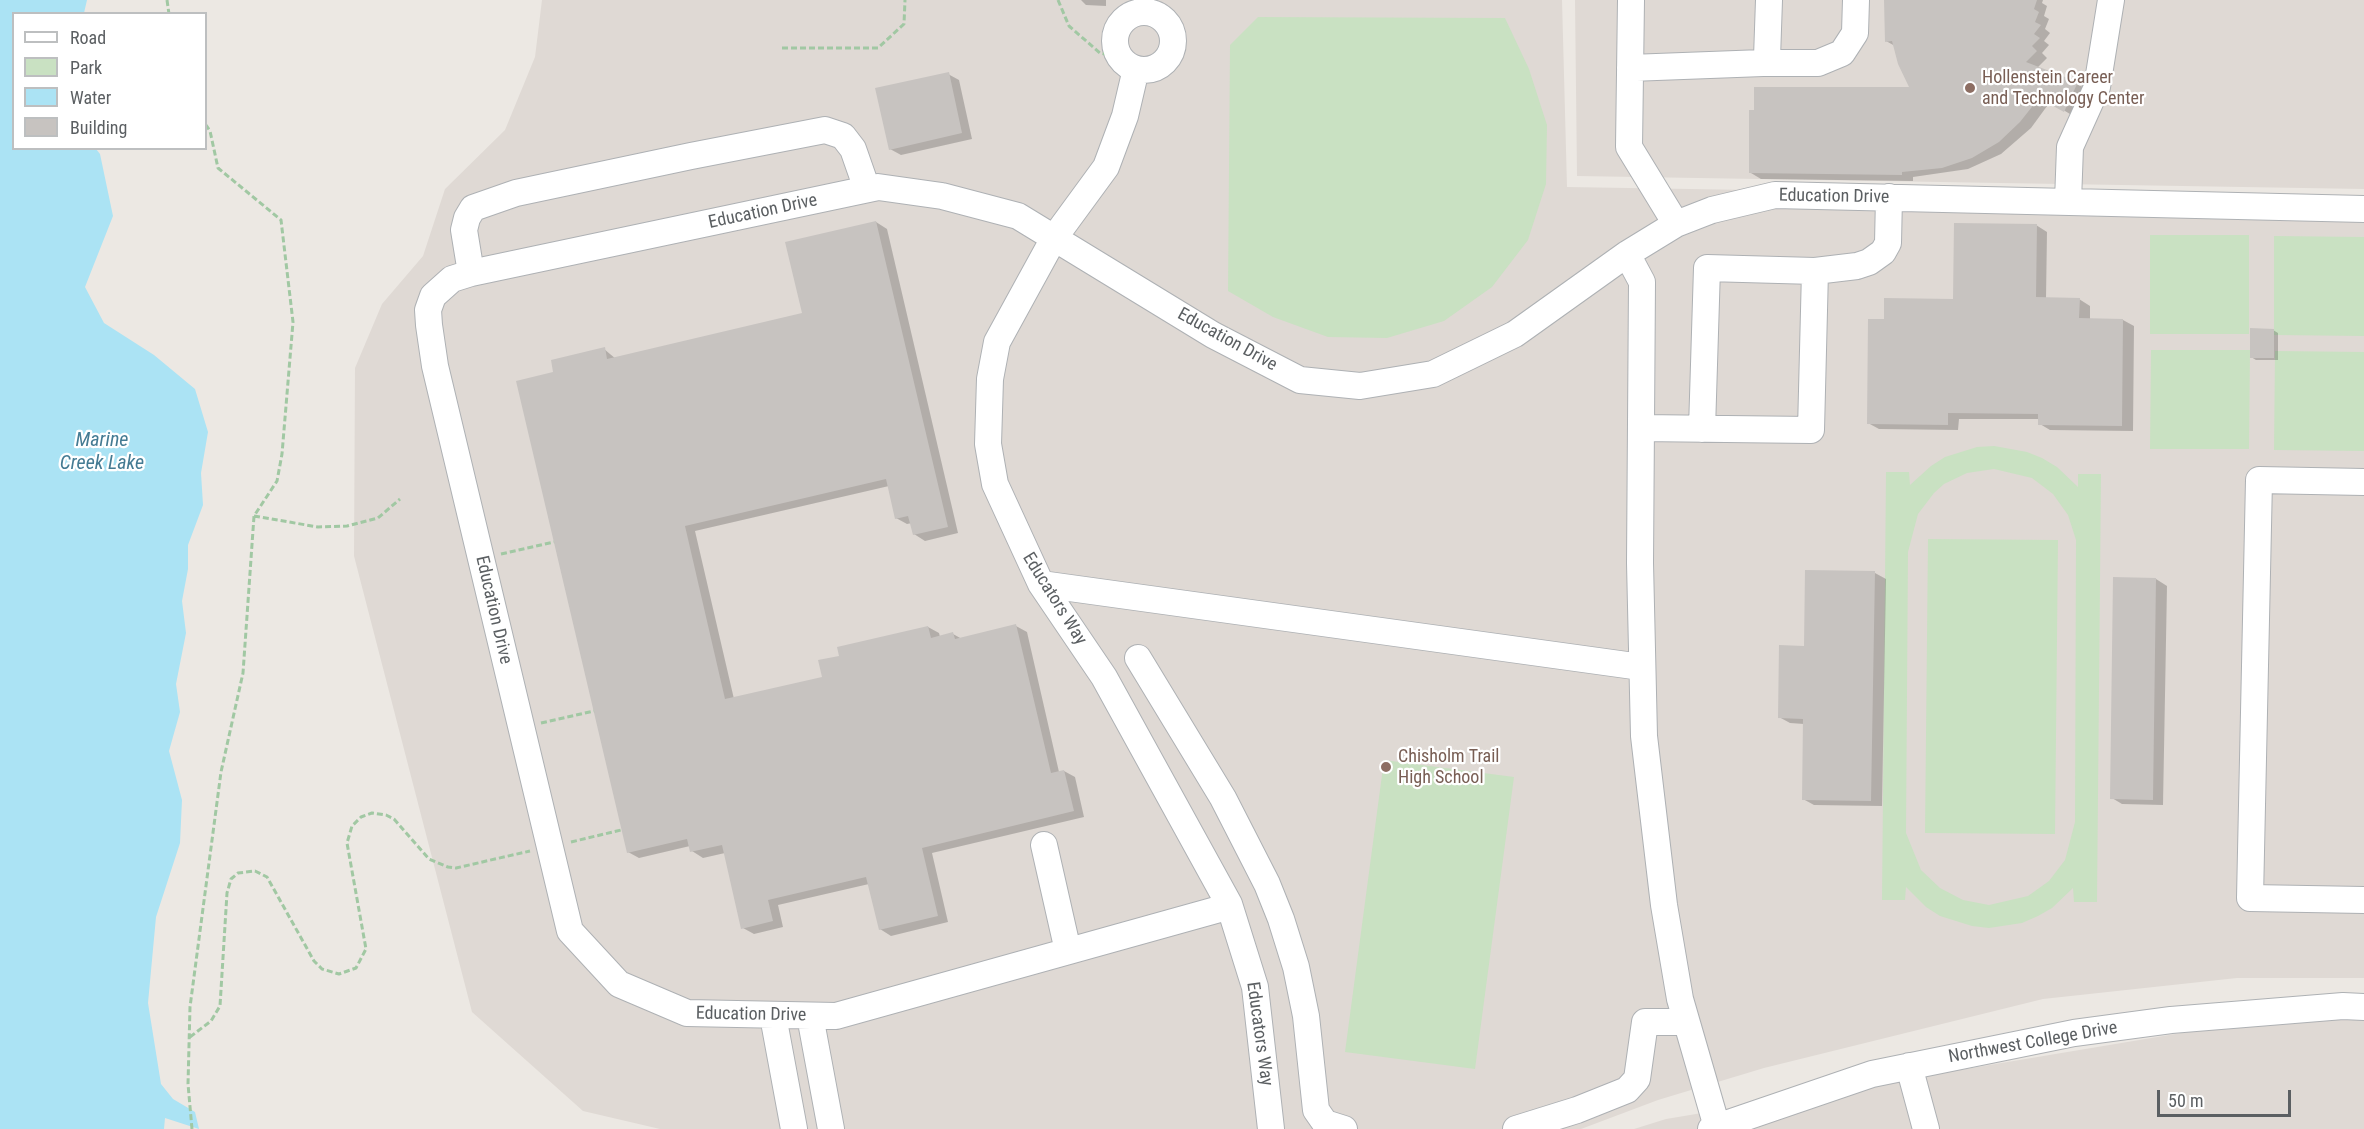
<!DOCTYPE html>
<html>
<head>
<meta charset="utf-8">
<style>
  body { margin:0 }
  #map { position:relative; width:2364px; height:1129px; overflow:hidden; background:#ece8e3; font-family:"Roboto Condensed",sans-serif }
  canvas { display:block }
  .legend { position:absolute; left:12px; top:12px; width:195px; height:138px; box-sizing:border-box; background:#fff; border:2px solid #bdbfc0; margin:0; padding:8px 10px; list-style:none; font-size:18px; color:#5b5f62 }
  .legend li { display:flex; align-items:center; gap:12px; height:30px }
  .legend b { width:30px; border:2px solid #bdbfc0 }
  .scale { position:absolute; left:2157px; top:1090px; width:134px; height:27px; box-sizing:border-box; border:3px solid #5b5f62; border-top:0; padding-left:8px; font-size:18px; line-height:21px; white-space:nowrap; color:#5b5f62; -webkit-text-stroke:4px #fff; paint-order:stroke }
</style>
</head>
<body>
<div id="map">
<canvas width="2364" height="1129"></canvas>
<ul class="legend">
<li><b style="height:8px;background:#fff"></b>Road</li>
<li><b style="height:16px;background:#c9e1c2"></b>Park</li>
<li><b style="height:16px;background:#abe3f4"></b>Water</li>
<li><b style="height:16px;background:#c7c3c0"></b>Building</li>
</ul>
<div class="scale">50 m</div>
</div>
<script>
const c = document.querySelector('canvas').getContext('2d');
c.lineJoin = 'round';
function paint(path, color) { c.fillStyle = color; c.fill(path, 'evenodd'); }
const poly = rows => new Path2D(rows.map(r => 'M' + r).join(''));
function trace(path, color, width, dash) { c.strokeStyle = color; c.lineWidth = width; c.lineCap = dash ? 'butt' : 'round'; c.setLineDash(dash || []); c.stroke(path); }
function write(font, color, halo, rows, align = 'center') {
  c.font = font + ' "Roboto Condensed",sans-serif'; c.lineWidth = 4.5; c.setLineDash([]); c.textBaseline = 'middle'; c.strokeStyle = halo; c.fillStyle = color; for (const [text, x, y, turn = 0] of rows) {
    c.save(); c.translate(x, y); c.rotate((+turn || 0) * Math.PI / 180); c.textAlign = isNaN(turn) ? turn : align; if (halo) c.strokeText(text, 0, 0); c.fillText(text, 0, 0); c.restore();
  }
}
paint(poly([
  [542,0,1562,0,1567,187,2364,200,2364,978,2237,978,2043,999,1764,1068,1658,1100,1581,1129,660,1129,583,1111,472,1012,354,556,355,368,382,304,423,256,445,189,505,130,535,57],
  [1575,0,2364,0,2364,189,1577,176],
  [2343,1006,2364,1008,2364,1129,1634,1129,1666,1119]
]), '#dfd9d4');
paint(poly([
  [1258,17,1505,18,1529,69,1547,125,1546,184,1528,240,1492,287,1444,321,1387,338,1328,337,1273,317,1228,291,1230,45],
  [2150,235,2249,235,2249,334,2150,334],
  [2274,236,2364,237,2364,336,2274,335],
  [2151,350,2250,350,2249,449,2150,449],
  [2275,351,2364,352,2364,451,2274,450],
  [1994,446,2027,452,2042,458,2057,467,2078,487,2078,474,2101,474,2097,902,2074,902,2073,888,2052,908,2038,916,2022,923,1989,928,1972,926,1940,916,1926,907,1906,887,1905,900,1882,900,1886,472,1909,472,1910,485,1931,466,1945,457,1977,447],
  [1994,469,2032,478,2053,494,2068,515,2076,540,2075,822,2065,860,2049,881,2028,896,1989,905,1963,900,1940,888,1921,870,1906,833,1908,552,1918,514,1934,493,1944,484,1967,473],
  [1928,539,2058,540,2055,834,1925,833],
  [1384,760,1514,777,1475,1069,1345,1052]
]), '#c9e1c2');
paint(poly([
  [0,0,87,0,84,13,14,14,14,148,96,149,100,154,113,216,85,287,104,323,154,355,195,389,208,432,201,473,203,505,188,545,188,569,182,601,186,633,176,684,180,712,169,751,182,800,180,843,156,917,148,1003,161,1084,173,1099,195,1112,199,1129,165,1118,164,1129,0,1129]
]), '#abe3f4');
paint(poly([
  [1081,0,1106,0,1106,6,1086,5],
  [1886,0,2043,0,2042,3,2047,6,2044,16,2049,19,2045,29,2050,33,2044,41,2049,45,2042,53,2047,58,2037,68,2088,89,2075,117,2050,102,2031,128,2001,154,1968,169,1913,177,1913,181,1761,179,1751,173,1912,88,1895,46,1886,41],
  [948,74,959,80,972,139,901,155,890,149],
  [876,222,887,229,958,533,925,541,914,534,912,523,907,524,896,518,889,486,695,531,734,699,824,678,841,657,928,627,939,633,940,637,953,634,962,639,1016,626,1027,632,1059,772,1064,771,1075,777,1084,817,932,853,948,922,891,936,880,929,869,884,778,905,783,927,754,934,743,928,725,853,703,858,692,851,690,846,639,858,628,852,555,373,604,349,616,359,804,315],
  [2036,225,2047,232,2046,299,2079,299,2090,306,2090,320,2123,320,2134,326,2133,431,2050,430,2040,424,2040,419,1959,419,1958,430,1879,429,1868,423,1886,321,1954,300],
  [2273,330,2278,333,2278,360,2256,360,2251,357],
  [1875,573,1886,579,1882,806,1814,805,1803,799,1804,724,1790,723,1779,717],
  [2156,579,2167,586,2163,805,2122,804,2112,798]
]), '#0003');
paint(poly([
  [1884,0,2037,0,2034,9,2039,12,2035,22,2041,25,2034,34,2040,38,2032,46,2037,51,2026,62,2078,82,2064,112,2039,98,2020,122,1999,142,1972,158,1942,168,1902,172,1902,175,1749,173,1749,110,1754,110,1754,87,1909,87,1898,64,1892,41,1885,42],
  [949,72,962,133,889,150,875,88],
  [876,221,948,527,913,535,908,516,895,519,886,479,685,526,725,699,822,677,818,660,839,656,837,647,928,626,931,638,953,632,955,639,1016,624,1051,773,1064,770,1074,811,922,848,938,916,879,930,866,877,768,900,773,921,741,929,722,845,690,852,687,839,627,853,516,381,553,372,551,360,605,347,607,359,802,313,785,242],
  [1954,223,2037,224,2036,297,2080,298,2079,318,2123,319,2122,426,2038,425,2038,414,1948,413,1948,425,1867,424,1868,319,1884,319,1884,298,1953,299],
  [2250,328,2274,329,2274,358,2250,358],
  [1805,570,1875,571,1871,801,1802,800,1803,719,1778,718,1779,645,1804,646],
  [2113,577,2156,578,2153,800,2110,799]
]), '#c7c3c0');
const minor = poly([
  [1631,0,1629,147,1676,224],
  '1115 41a29 29 0 1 1 58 0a29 29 0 1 1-58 0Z',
  [1763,63,1818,63,1842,53,1855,33,1856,0],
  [1630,68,1763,63,1767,58,1769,0],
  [1136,69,1125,116,1106,167,1054,238,997,342,990,379,988,444,995,484,1041,584,1104,677,1229,904,1255,987,1271,1129],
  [2068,201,2070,147,2097,87,2111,0],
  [1627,254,1642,282,1640,563,1644,736,1664,905,1680,999,1717,1127],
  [471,273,464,230,467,218,473,208,516,193,691,156,825,130,843,136,853,149,867,189],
  [1641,428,1811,430,1815,271,1857,266,1869,262,1883,252,1888,243,1889,197],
  [1702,429,1707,268,1815,271],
  [2364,482,2259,480,2250,898,2364,900],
  [1041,584,1641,667],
  [1138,658,1223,798,1267,884,1281,919,1296,967,1306,1016,1316,1110,1325,1123,1344,1129],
  [1044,845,1068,951],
  [1229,904,1216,910,836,1016,687,1013,619,984,570,931,435,366,429,325,428,310,433,296,452,279,471,273,878,187,942,196,1018,216,1213,335,1300,380,1360,386,1433,374,1515,334,1627,254,1676,224,1712,210,1775,195,2364,209],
  [773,1016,794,1129],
  [810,1016,831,1129],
  [1909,1066,1926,1129],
  [1516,1129,1577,1110,1627,1090,1637,1079,1645,1022,1686,1022],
  [1711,1129,1872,1074,2074,1033,2171,1020,2343,1006,2364,1007]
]);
trace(minor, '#aeb1b4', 28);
trace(poly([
  [167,0,169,14],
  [1058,0,1069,26,1100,53,1118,57],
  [782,48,878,48,904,24,905,0],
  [254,516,318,527,347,526,378,518,400,499],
  [501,554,554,542],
  [541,723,594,711],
  [571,842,621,830],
  [190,1037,211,1021,220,1006,227,893,231,879,238,873,255,871,267,877,314,961,322,969,339,974,356,968,366,949,347,843,352,826,361,817,372,813,386,815,394,819,429,859,448,867,456,868,530,851],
  [192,1129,188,1084,190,1007,221,772,243,673,254,516,277,481,282,454,293,322,281,220,218,168,210,131,206,125]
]), '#a1c8a3', 3, [6, 3]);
trace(minor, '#fff', 26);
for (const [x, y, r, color] of [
  [1970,88,6,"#8d6e63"],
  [1386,767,6,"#8d6e63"]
]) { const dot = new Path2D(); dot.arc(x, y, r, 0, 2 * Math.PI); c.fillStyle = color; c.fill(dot); trace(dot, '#fff', 2); }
write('18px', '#785e54', '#fff', [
  ["Hollenstein Career",1982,78],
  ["and Technology Center",1982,99],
  ["Chisholm Trail",1398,757],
  ["High School",1398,778]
], 'left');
write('18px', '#5b5f62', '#fff', [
  ["Education Drive",1834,197,1],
  ["Education Drive",763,212,-12],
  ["Education Drive",1227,340,29],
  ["Educators Way",1054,599,58],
  ["Education Drive",493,610,77],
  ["Education Drive",751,1015,1],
  ["Educators Way",1259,1034,82],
  ["Northwest College Drive",2033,1043,-10]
]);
write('italic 20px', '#447b93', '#fff', [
  ["Marine",102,441],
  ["Creek Lake",102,464]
]);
</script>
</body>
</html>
